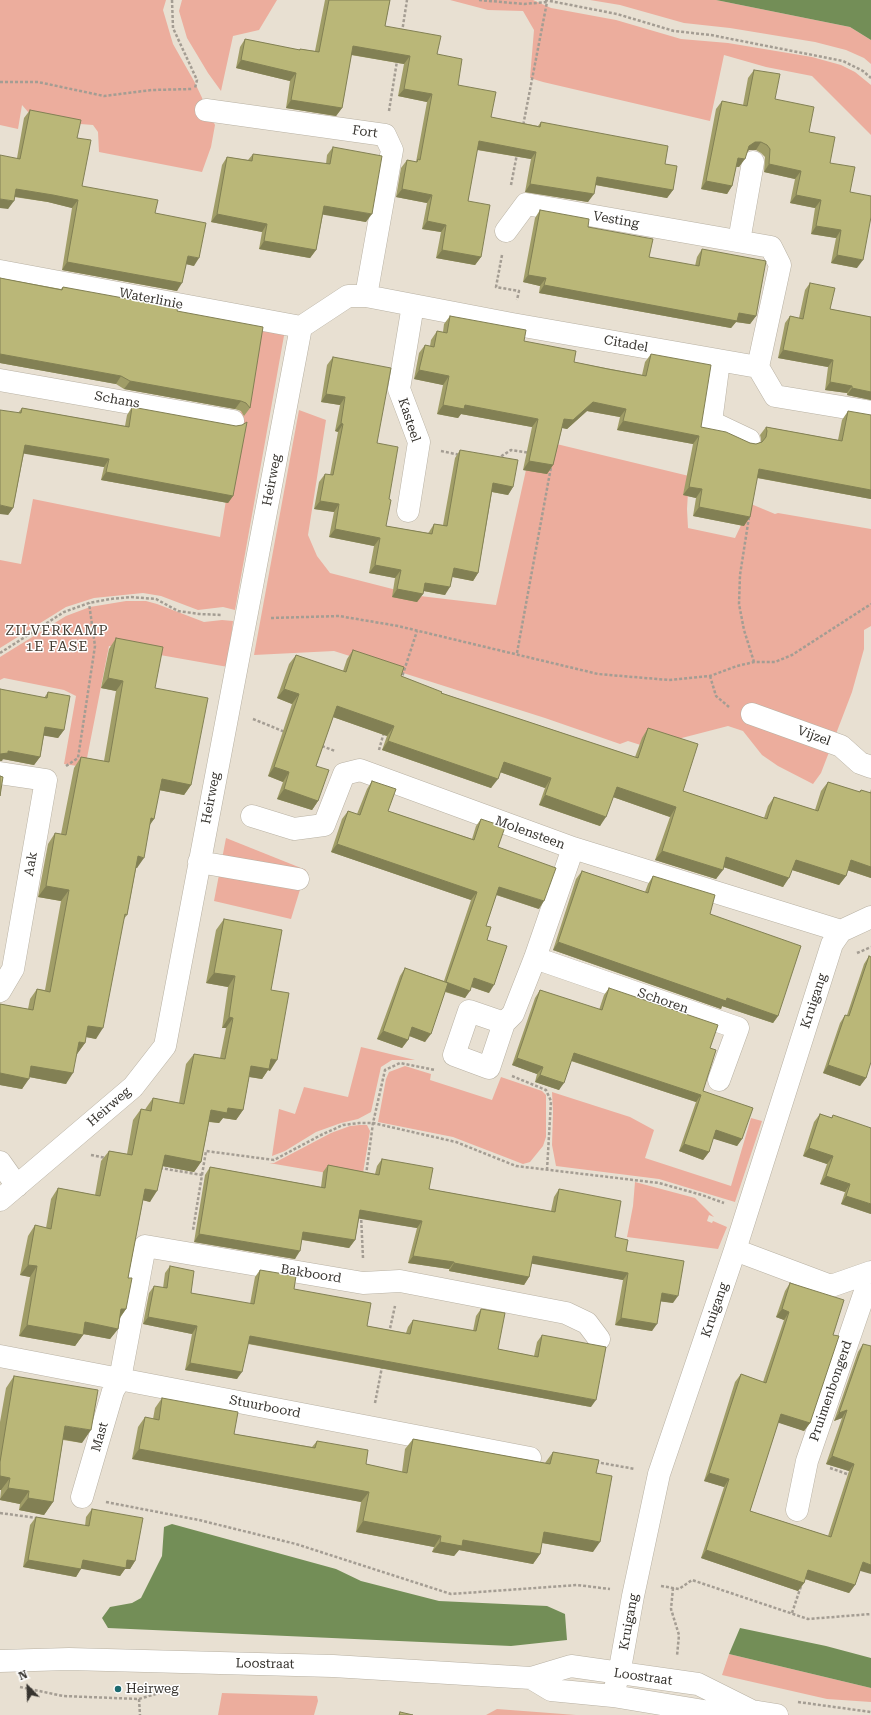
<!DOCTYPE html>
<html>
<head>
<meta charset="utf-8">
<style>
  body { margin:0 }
  #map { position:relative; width:871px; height:1715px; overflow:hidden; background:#e8e0d2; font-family:"Roboto Serif",serif }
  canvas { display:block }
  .north { position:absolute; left:8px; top:1667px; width:40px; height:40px; -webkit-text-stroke:3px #fff; paint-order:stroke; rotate:337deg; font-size:11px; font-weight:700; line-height:16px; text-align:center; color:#37342f }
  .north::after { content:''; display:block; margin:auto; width:14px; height:18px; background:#37342f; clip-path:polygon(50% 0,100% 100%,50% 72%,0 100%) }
</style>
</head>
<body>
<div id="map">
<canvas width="871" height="1715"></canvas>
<div class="north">N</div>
</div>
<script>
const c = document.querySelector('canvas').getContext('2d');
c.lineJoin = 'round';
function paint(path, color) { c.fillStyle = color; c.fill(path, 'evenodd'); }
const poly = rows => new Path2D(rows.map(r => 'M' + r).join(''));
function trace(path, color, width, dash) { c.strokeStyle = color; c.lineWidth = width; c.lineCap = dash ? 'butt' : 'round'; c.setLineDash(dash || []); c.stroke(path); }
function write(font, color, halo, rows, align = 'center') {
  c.font = font + ' "Roboto Serif",serif'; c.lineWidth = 3; c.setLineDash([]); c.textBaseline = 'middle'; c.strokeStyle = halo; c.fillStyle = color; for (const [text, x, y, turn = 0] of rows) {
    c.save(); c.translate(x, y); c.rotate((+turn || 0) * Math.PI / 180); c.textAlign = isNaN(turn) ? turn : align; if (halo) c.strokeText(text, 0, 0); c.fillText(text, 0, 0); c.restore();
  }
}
paint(poly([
  [0,0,166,0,163,10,173,44,194,81,215,125,211,147,202,172,99,152,98,132,93,125,55,122,29,113,22,105,18,129,0,125],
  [182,0,277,0,259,30,233,36,221,91,208,73,187,38,179,11],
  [450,0,533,0,551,8,616,20,681,39,728,43,812,57,841,65,855,72,871,85,871,135,812,76,766,67,724,55,710,121,543,82,530,78,534,30,523,11,488,10],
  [590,0,716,0,850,27,871,40,871,64,864,58,846,50,815,42,730,28,684,23,620,5],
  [257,325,285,330,235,610,223,607,198,610,161,596,143,593,94,598,66,607,0,648,0,560,21,564,33,499,220,537,241,408],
  [299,410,326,420,308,535,317,556,330,573,420,596,496,605,532,443,540,440,689,476,687,509,688,528,735,538,751,504,775,514,778,513,871,529,871,626,864,630,864,649,852,692,821,773,813,784,778,766,762,755,743,731,728,726,647,747,628,741,620,744,545,718,334,651,254,655],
  [126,601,146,601,157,604,204,622,222,620,233,621,228,667,109,646,87,758,84,767,64,764,76,696,64,690,4,678,0,680,0,657,66,616,90,607],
  [226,838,306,870,291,919,214,901],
  [361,1047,415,1060,392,1060,381,1067,371,1112,358,1119,341,1123,316,1132,285,1151,272,1156,279,1109,295,1114,304,1087,348,1097],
  [405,1066,431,1074,430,1080,492,1100,501,1077,542,1091,546,1095,546,1137,543,1146,530,1162,523,1164,453,1137,378,1122,386,1079,389,1072],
  [552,1092,630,1117,654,1130,645,1158,731,1186,751,1118,762,1121,735,1202,659,1179,556,1166,552,1145,553,1112],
  [360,1125,367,1125,370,1131,362,1179,269,1163,274,1163,331,1133,350,1126],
  [635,1182,695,1198,714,1217,709,1215,707,1221,712,1223,713,1221,727,1227,718,1249,627,1237,633,1206],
  [729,1654,871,1688,871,1702,827,1699,722,1675],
  [222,1693,317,1696,318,1701,314,1715,218,1715],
  [497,1709,576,1715,486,1715]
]), '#ecad9d');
paint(poly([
  [716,0,871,0,871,40,850,27],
  [172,1524,336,1569,361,1581,439,1601,547,1606,565,1614,567,1640,511,1646,108,1628,102,1618,110,1607,132,1603,141,1598,162,1556,164,1527],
  [740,1628,826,1646,871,1658,871,1688,729,1654]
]), '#738e57');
const minor = poly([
  [206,110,385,135,392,150,366,296],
  [506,231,526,204,771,247,780,265,758,367],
  [739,241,753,162],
  [0,271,301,327],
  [301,327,348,296,366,296,512,324,758,367,775,396,871,412],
  [719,361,711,422,749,440],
  [0,380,233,421],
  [408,511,419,442,399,389,413,305],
  [752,714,841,746,860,763,871,767],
  [0,773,46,780,13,969,0,991],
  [252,816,294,829,324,825,344,774,360,770,573,848,841,931],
  [199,862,298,879],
  [841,931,871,917],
  [535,958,738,1028,719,1080],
  [504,1023,469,1011,454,1055,489,1068,504,1023,513,1014,535,958,573,848],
  [0,1162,17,1186],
  [0,1200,133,1087,165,1046,301,327],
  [735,1250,831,1286,871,1272],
  [0,1356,530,1458],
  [82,1497,113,1391,120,1379,145,1246,363,1283,400,1281,566,1313,587,1323,599,1339],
  [797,1510,807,1461,871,1274],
  [0,1661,69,1659,333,1666,531,1678,571,1666,698,1684,752,1711],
  [531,1678,551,1690,613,1696,710,1712,752,1711,777,1715],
  [613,1696,621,1663,633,1596,659,1474,735,1250,832,944,841,931]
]);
trace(minor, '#b8b1a3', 23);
trace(poly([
  [172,0,173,28,197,80,195,88],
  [479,0,524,4,547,2,523,126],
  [545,0,617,14,674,31,711,35,843,61,863,71,871,78],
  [402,32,407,0],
  [0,82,38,82,104,96,152,90,192,89],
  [389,111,397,61],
  [511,185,517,154],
  [502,255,496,287,519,291,517,300],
  [441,451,460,455],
  [497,459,511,450,530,453],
  [749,517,740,575,739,604,744,630,754,662],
  [271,618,339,616,398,626,598,674,669,680,710,676,737,666,754,662,775,662,792,655,871,604],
  [0,653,64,612,89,603,110,599,131,597,156,599,178,611,199,614,222,615],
  [517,653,551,467],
  [710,676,716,696,729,707],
  [401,680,417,631],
  [253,719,285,732],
  [322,746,335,751],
  [379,750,384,732],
  [66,766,78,758,95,646,89,603],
  [857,953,871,947],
  [512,1076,546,1090,551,1101,547,1170],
  [91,1155,106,1158],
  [160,1168,202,1175,193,1230],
  [202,1175,206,1151,274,1160,321,1135,343,1125,359,1123,373,1123,456,1142,516,1166,659,1183,702,1195,724,1203],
  [366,1175,373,1123,385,1070,400,1063,435,1070],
  [361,1215,363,1258],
  [389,1333,395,1306],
  [375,1403,382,1367],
  [596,1462,635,1469],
  [830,1468,850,1475],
  [106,1502,199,1520,296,1544,451,1594,577,1585,610,1589],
  [0,1513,37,1518],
  [661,1586,679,1589,692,1580,808,1619,871,1614],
  [673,1588,671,1609,679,1635,677,1656],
  [792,1613,802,1583],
  [20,1687,63,1696,139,1699,176,1688],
  [139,1699,140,1715],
  [798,1702,871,1712]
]), '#a49d93', 2.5, [3, 2]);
trace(minor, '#fff', 22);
paint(poly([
  [325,0,390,0,385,26,437,54,458,85,491,117,538,126,541,122,665,164,673,190,667,198,595,185,588,202,525,192,531,159,477,150,468,201,481,257,475,265,436,258,441,232,422,229,427,203,396,197,401,168,407,160,416,162,427,102,398,96,404,64,351,55,342,108,336,116,286,108,290,81,236,68,240,47,245,39,299,50,300,49,315,51],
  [754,70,775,99,809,132,850,192,857,268,831,263,836,238,811,234,815,208,790,203,795,179,764,172,765,157,761,153,756,150,749,150,748,151,739,167,736,167,732,186,727,194,701,189,716,109,722,101,743,105,748,78],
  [30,110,77,138,82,186,155,213,194,266,186,264,177,291,62,270,72,208,48,202,14,197,8,209,17,158,24,118],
  [333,147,366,222,323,214,316,250,310,258,259,249,262,232,211,222,222,165,227,157,248,160,253,154,326,164,327,155],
  [540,210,588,227,649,257,695,266,697,257,702,249,756,316,750,324,736,322,731,328,539,293,540,286,523,282,535,218],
  [0,278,61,289,63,287,177,311,250,408,244,416,241,411,235,409,124,389,116,384,0,363],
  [810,283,830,309,871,317,871,400,847,395,847,393,825,390,828,367,778,358,785,323,790,316,799,318,805,290],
  [450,316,524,341,574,362,642,375,645,362,651,354,701,427,750,443,756,444,761,442,761,439,760,435,766,427,838,440,842,420,848,411,871,499,757,478,744,526,693,516,696,498,683,495,693,444,617,430,620,417,587,411,567,429,562,428,553,465,547,474,523,470,532,427,461,414,458,418,437,414,443,385,414,379,419,353,425,345,430,346,431,340,437,331,443,332,444,324],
  [333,357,377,443,389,499,386,526,428,533,429,532,434,524,443,525,455,458,460,450,513,487,508,495,492,492,478,573,473,581,452,577,445,595,423,591,423,594,417,602,392,597,395,578,369,573,374,546,329,537,334,512,314,509,319,482,325,474,330,475,338,432,335,431,340,405,321,402,327,365],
  [132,407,233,496,228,503,101,480,104,467,24,453,13,508,8,515,18,413,22,408,125,426,127,415],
  [116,638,155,688,191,785,184,795,159,790,154,819,150,824,137,868,136,868,127,915,124,919,96,1039,86,1037,85,1043,77,1054,66,1084,29,1077,22,1089,0,1085,0,1004,28,1009,30,999,37,989,45,990,61,901,38,897,48,844,55,833,61,834,74,768,81,757,104,761,116,691,101,688,109,649],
  [353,650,401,676,441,693,635,757,642,738,648,728,683,791,764,818,768,806,774,797,815,810,821,791,828,782,859,792,861,790,870,793,871,789,871,878,847,870,846,876,839,885,792,870,783,887,724,867,716,879,655,860,670,817,613,797,600,826,539,805,545,788,500,772,491,788,382,750,387,736,333,717,316,766,318,801,312,810,277,799,283,782,268,776,292,704,277,698,289,664,296,655,343,671,347,659],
  [48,692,64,730,58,738,44,735,40,757,34,765,3,759,2,761],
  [372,781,388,811,472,839,476,826,481,819,498,847,539,909,496,895,486,926,489,993,471,987,465,998,445,992,425,1042,409,1036,408,1040,402,1048,377,1039,400,976,405,968,444,981,471,900,331,852,342,819,348,811,357,814,367,789],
  [582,871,645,892,648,884,653,876,710,914,778,1016,773,1023,722,1006,721,1009,553,950,576,879],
  [224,919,271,990,270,1071,268,1070,262,1079,249,1077,243,1110,236,1120,223,1118,219,1123,209,1122,201,1162,194,1172,162,1166,150,1202,143,1200,128,1278,126,1309,120,1318,118,1329,110,1339,83,1334,83,1335,75,1346,19,1336,30,1277,20,1275,28,1236,35,1225,46,1228,51,1199,58,1188,95,1195,101,1161,109,1151,127,1154,133,1120,141,1109,145,1110,146,1108,153,1098,179,1103,186,1064,194,1054,220,1058,226,1028,222,1028,228,987,206,983,216,930],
  [869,956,866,1078,860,1086,823,1073,840,1023,845,1015,847,1015,864,964],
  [609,988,710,1048,703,1091,742,1139,737,1146,713,1138,709,1152,703,1160,679,1151,696,1102,571,1061,559,1090,535,1082,537,1074,512,1065,535,998,540,990,599,1010,604,995],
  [820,1114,831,1118,833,1115,871,1214,841,1204,845,1192,820,1184,827,1164,803,1156,814,1122],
  [382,1159,429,1189,551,1211,554,1197,559,1189,615,1237,626,1251,673,1303,661,1301,652,1331,615,1325,623,1280,532,1263,529,1277,524,1285,449,1271,449,1269,408,1263,417,1228,359,1218,355,1240,349,1248,302,1240,295,1259,194,1242,205,1175,210,1167,321,1187,323,1172,328,1165,375,1174,377,1166],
  [170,1266,191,1293,250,1304,255,1277,260,1270,294,1289,367,1326,406,1333,408,1327,413,1320,473,1331,476,1316,481,1309,498,1349,534,1356,537,1342,542,1335,591,1407,248,1344,237,1379,185,1370,192,1334,143,1324,149,1293,154,1286,163,1288,165,1273],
  [790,1283,833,1335,810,1423,804,1431,778,1422,750,1511,828,1536,849,1471,826,1464,842,1418,834,1421,858,1352,863,1344,860,1571,855,1585,849,1593,805,1579,804,1583,798,1591,701,1558,724,1487,704,1481,735,1382,741,1374,763,1382,784,1320,776,1317,785,1291],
  [14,1376,82,1443,63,1440,53,1502,44,1515,19,1510,20,1504,0,1500,1,1490,0,1490,0,1422,6,1388],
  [162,1398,234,1434,312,1447,317,1441,366,1464,402,1472,405,1449,413,1439,545,1463,553,1452,596,1473,593,1552,542,1543,540,1554,533,1564,459,1550,454,1556,432,1552,434,1547,356,1532,361,1502,132,1459,138,1427,145,1417,153,1419,155,1408],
  [92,1509,135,1561,130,1569,125,1569,120,1576,81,1568,76,1577,23,1567,30,1525,36,1517,85,1526,86,1517]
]), '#a09d67');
paint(poly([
  [353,46,410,56,404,64,347,54],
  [241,60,296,73,290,81,236,68],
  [404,89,432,94,427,102,398,96],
  [291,100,342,108,336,116,286,108],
  [479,141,536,152,531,159,473,149],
  [755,142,761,142,756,150,749,150,744,154,749,146],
  [738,158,745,159,739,167,732,166],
  [769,164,801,171,795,179,764,172],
  [597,177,673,190,667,198,591,184],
  [706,181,732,186,727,194,701,189],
  [530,184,594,194,588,202,525,192],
  [16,189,53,195,78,200,72,208,48,202,11,196],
  [402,189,432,195,427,203,396,197],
  [796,195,821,200,815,208,790,203],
  [0,199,14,201,8,209,0,208],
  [324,206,372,214,366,222,319,214],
  [217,214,267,224,262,232,211,222],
  [427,221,446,225,441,232,422,229],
  [816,226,841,230,836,238,811,234],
  [264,241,316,250,310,258,259,249],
  [442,250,481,257,475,265,436,258],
  [837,255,863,260,857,268,831,263],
  [188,256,199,258,194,266,182,263],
  [67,262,182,283,177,291,62,270],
  [528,275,546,278,540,286,523,282],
  [544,285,739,313,756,316,750,324,736,322,731,328,539,293],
  [783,350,833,360,828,367,778,358],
  [0,354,121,376,116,384,0,363],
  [419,370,449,376,443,385,414,379],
  [130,381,241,401,235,409,124,389],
  [830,382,852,386,847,393,825,390],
  [852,388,871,392,871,400,847,395],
  [326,394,345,397,340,405,321,402],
  [593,402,626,409,620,417,587,411,567,429,558,427,564,419],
  [443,405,465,405,538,419,532,427,461,414,458,418,437,414],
  [623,421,699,436,693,444,617,430],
  [341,423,343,424,338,432,335,431],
  [25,445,109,459,104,467,20,453],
  [529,461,553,465,547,474,523,470],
  [759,469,871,490,871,499,753,477],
  [106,472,233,496,228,503,101,480],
  [493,483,513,487,508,495,487,491],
  [689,487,702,489,696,498,683,495],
  [320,501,339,504,334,512,314,509],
  [0,505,13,508,8,515,0,514],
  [699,507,750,517,744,526,693,516],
  [335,529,380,538,374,546,329,537],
  [375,565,401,570,395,578,369,573],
  [454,568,478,573,473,581,448,576],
  [425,583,450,587,445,595,419,590],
  [397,589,423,594,417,602,392,597],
  [108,678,123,681,116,691,101,688],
  [284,689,299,694,292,704,277,698],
  [337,706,394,726,387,736,330,716],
  [45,727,64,730,58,738,40,735],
  [388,741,498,779,491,788,382,750],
  [8,751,40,757,34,765,3,759,2,761,0,761,0,754],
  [504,762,551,778,545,788,497,771],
  [274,767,289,772,283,782,268,776],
  [162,779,191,785,184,795,154,789],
  [617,787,676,807,670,817,610,796],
  [284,789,318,801,312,810,277,799],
  [545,795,606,817,600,826,539,805],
  [151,818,154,819,147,829],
  [337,844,477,892,471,900,331,852],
  [662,851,723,870,716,879,655,860],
  [138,856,144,858,137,868,131,867],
  [726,857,789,878,783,887,720,866],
  [796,860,846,876,839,885,789,869],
  [851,860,871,867,871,878,844,869],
  [46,886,69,890,61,901,38,897],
  [499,887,544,901,539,909,494,894],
  [558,942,727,998,778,1016,773,1023,722,1006,721,1009,553,950],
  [214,973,235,976,228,987,206,983],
  [474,978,494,985,489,993,469,986],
  [446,982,470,991,465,998,441,990],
  [229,1017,233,1018,226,1028,222,1028],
  [88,1026,103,1028,96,1039,81,1036],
  [412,1027,431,1034,425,1042,407,1035],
  [383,1031,408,1040,402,1048,377,1039],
  [79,1042,85,1043,77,1054,72,1053],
  [574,1053,701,1095,696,1102,569,1060],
  [517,1058,543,1067,537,1074,512,1065],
  [271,1059,277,1060,270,1071,268,1070,262,1079,244,1076,251,1066],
  [828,1065,866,1078,860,1086,823,1073],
  [31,1066,73,1073,66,1084,24,1076],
  [0,1073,29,1079,22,1089,0,1085],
  [540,1075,564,1083,559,1090,535,1082],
  [228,1108,243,1110,236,1120,223,1118,219,1123,204,1121,211,1110],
  [716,1130,742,1139,737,1146,711,1138],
  [684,1144,709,1152,703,1160,679,1151],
  [809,1148,833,1156,827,1164,803,1156],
  [165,1155,201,1162,194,1172,157,1165],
  [826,1176,850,1184,845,1192,820,1184],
  [145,1189,157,1191,150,1202,138,1199],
  [846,1196,871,1204,871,1214,841,1204],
  [360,1210,422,1221,417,1228,355,1218],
  [303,1232,355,1240,349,1248,298,1239],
  [199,1234,300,1251,295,1259,194,1242],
  [413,1256,454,1262,449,1269,408,1263],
  [533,1256,628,1273,623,1280,528,1263],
  [454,1263,529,1277,524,1285,449,1271],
  [28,1265,37,1266,30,1277,20,1275],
  [662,1293,678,1296,673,1303,657,1301],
  [121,1309,126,1309,118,1320],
  [782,1309,789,1312,784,1320,776,1317],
  [148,1317,197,1326,192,1334,143,1324],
  [621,1318,657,1324,652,1331,615,1325],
  [85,1322,118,1329,110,1339,78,1333],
  [27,1325,83,1335,75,1346,19,1336],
  [250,1336,596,1400,591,1407,245,1343],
  [190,1363,242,1372,237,1379,185,1370],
  [847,1410,842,1418,834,1421,839,1413],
  [781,1414,810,1423,804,1431,776,1422],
  [65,1426,91,1430,82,1443,57,1438],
  [139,1449,369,1492,361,1502,132,1459],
  [832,1456,854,1464,849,1471,826,1464],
  [709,1473,729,1479,724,1487,704,1481],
  [0,1476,10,1478,1,1490,0,1490],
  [8,1488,29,1491,20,1504,0,1500,0,1499],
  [28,1498,53,1502,44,1515,19,1510],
  [363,1521,441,1536,434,1547,356,1532],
  [544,1532,600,1542,593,1552,537,1542],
  [463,1540,540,1554,533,1564,459,1550,454,1556,432,1552,440,1542],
  [706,1550,804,1583,798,1591,701,1558],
  [28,1560,81,1569,76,1577,23,1567],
  [83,1560,127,1560,135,1561,130,1569,125,1569,120,1576,77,1568],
  [863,1562,871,1565,871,1574,857,1570],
  [808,1570,855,1585,849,1593,802,1578]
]), '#828054');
const building = poly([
  [329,0,390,0,385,26,441,36,437,54,462,59,458,85,496,92,491,117,540,127,541,122,668,146,665,164,677,166,673,190,597,177,594,194,530,184,536,152,479,141,468,201,490,205,481,257,442,250,446,225,427,221,432,195,402,189,407,160,417,162,418,159,420,160,432,94,404,89,410,56,353,46,342,108,291,100,296,73,241,60,245,39,300,50,300,49,319,52,329,0],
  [754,70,780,74,775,99,814,107,809,132,835,137,830,163,855,167,850,192,871,196,871,217,863,260,837,255,841,230,816,226,821,200,796,195,801,171,769,164,770,149,767,145,761,142,755,142,749,146,745,159,738,158,732,186,706,181,722,101,747,106,754,70],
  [30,110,81,120,77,138,91,140,82,186,158,200,155,213,206,223,199,258,188,256,182,283,67,262,78,200,53,195,16,189,14,201,0,199,0,155,20,159,30,110],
  [333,147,382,156,372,214,324,206,316,250,264,241,267,224,217,214,227,157,252,161,253,154,330,164,333,147],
  [540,210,589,219,588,227,653,239,649,257,699,266,702,249,766,261,756,316,739,313,737,321,544,285,546,278,528,275,540,210],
  [0,278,62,290,63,287,178,308,177,311,263,327,250,408,246,403,241,401,130,381,121,376,0,354,0,278],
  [810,283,835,288,830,309,871,317,871,392,852,388,852,386,830,382,833,360,783,350,790,316,803,319,810,283],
  [450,316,526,330,524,341,576,351,574,362,608,369,646,376,651,354,711,365,701,427,726,432,750,443,756,444,762,442,766,437,767,431,766,427,842,441,848,411,871,415,871,490,759,469,750,517,699,507,702,489,689,487,699,436,623,421,626,409,593,402,573,420,564,419,553,465,529,461,538,419,465,405,464,409,443,405,449,376,419,370,425,345,434,347,437,331,447,333,450,316],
  [333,357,391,368,377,443,398,447,389,499,391,500,386,526,432,534,434,524,447,526,460,450,518,460,513,487,493,483,478,573,454,568,450,587,425,583,423,594,397,589,401,570,375,565,380,538,335,529,339,504,320,501,325,474,333,475,343,424,341,423,345,397,326,394,333,357],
  [132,407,236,426,242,425,247,422,233,496,106,472,109,459,25,445,13,508,0,505,0,410,21,413,22,408,129,427,132,407],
  [116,638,163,647,155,688,208,698,191,785,162,779,154,819,151,818,144,858,138,856,127,915,125,914,103,1028,88,1026,85,1043,79,1042,73,1073,31,1066,29,1079,0,1073,0,1004,33,1010,37,989,50,992,69,890,46,886,55,833,66,835,81,757,109,762,123,681,108,678,116,638],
  [353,650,404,667,401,676,442,692,441,693,638,758,648,728,698,744,683,791,767,819,774,797,818,811,828,782,860,792,861,790,871,793,871,867,851,860,846,876,796,860,789,878,726,857,723,870,662,851,676,807,617,787,606,817,545,795,551,778,504,762,498,779,388,741,394,726,337,706,316,766,329,770,318,801,284,789,289,772,274,767,299,694,284,689,296,655,346,672,353,650],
  [0,689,47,698,48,692,70,696,64,730,45,727,40,757,8,751,8,753,0,754,0,689],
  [0,776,3,777,0,796,0,776],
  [372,781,396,789,388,811,474,840,481,819,505,827,498,847,556,868,544,901,499,887,486,926,491,927,487,940,507,946,494,985,474,978,470,991,446,982,477,892,337,844,348,811,360,815,372,781],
  [582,871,648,893,653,876,715,895,710,914,801,946,778,1016,727,998,726,1001,558,942,582,871],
  [224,919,282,930,271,990,289,993,277,1060,271,1059,269,1069,251,1066,243,1110,228,1108,227,1113,211,1110,201,1162,165,1155,157,1191,145,1189,128,1278,132,1278,126,1309,121,1309,118,1329,85,1322,83,1335,27,1325,37,1266,28,1265,35,1225,51,1229,58,1188,100,1196,109,1151,132,1155,141,1109,151,1111,153,1098,184,1104,194,1054,225,1059,233,1018,229,1017,235,976,214,973,224,919],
  [869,956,871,957,871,1062,866,1078,828,1065,845,1015,849,1016,869,956],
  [405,968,448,983,431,1034,412,1027,408,1040,383,1031,405,968],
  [609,988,718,1025,710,1048,716,1050,703,1091,753,1108,742,1139,716,1130,709,1152,684,1144,701,1095,574,1053,564,1083,540,1075,543,1067,517,1058,540,990,602,1010,609,988],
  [820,1114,832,1118,833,1115,871,1128,871,1204,846,1196,850,1184,826,1176,833,1156,809,1148,820,1114],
  [382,1159,433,1168,429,1189,555,1212,559,1189,621,1201,615,1237,628,1240,626,1251,684,1261,678,1296,662,1293,657,1324,621,1318,628,1273,533,1256,529,1277,454,1263,454,1262,413,1256,422,1221,360,1210,355,1240,303,1232,300,1251,199,1234,210,1167,325,1188,328,1165,379,1175,382,1159],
  [170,1266,194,1271,191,1293,254,1304,260,1270,296,1276,294,1289,371,1303,367,1326,410,1334,413,1320,476,1331,481,1309,505,1313,498,1349,538,1357,542,1335,606,1347,596,1400,250,1336,242,1372,190,1363,197,1326,148,1317,154,1286,167,1288,170,1266],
  [790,1283,844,1300,833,1335,839,1336,810,1423,781,1414,750,1511,831,1537,854,1464,832,1456,847,1410,839,1413,863,1344,871,1346,871,1565,863,1562,855,1585,808,1570,804,1583,706,1550,729,1479,709,1473,741,1374,766,1383,789,1312,782,1309,790,1283],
  [14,1376,98,1390,91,1430,65,1426,53,1502,28,1498,29,1491,8,1488,10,1478,0,1476,0,1462,14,1376],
  [162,1398,238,1412,234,1434,315,1448,317,1441,368,1450,366,1464,407,1473,413,1439,550,1464,553,1452,599,1460,596,1473,612,1476,600,1542,544,1532,540,1554,463,1540,462,1546,440,1542,441,1536,363,1521,369,1492,139,1449,145,1417,159,1420,162,1398],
  [92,1509,143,1518,135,1561,127,1560,126,1568,83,1560,81,1569,28,1560,36,1517,89,1526,92,1509],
  [400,1712,413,1715,399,1715,400,1712]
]);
paint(building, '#bab778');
trace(building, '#828054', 1);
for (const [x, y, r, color] of [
  [118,1689,4,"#1d6a6f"]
]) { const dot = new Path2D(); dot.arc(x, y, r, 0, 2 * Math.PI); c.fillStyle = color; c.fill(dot); trace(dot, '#fff', 1.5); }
write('13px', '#37342f', '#fff', [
  ["Fort",365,132,8],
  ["Vesting",616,220,10],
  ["Waterlinie",151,299,11],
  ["Citadel",626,344,10],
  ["Schans",117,400,10],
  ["Kasteel",409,420,72],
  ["Heirweg",272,480,-79],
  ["Vijzel",814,736,20],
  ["Heirweg",211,798,-79],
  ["Molensteen",530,833,20],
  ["Aak",31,864,-80],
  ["Schoren",663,1001,19],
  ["Kruigang",814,1001,-72],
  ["Heirweg",109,1107,-41],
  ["Bakboord",311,1274,9],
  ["Kruigang",715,1310,-71],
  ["Pruimenbongerd",831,1391,-71],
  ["Stuurboord",265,1407,11],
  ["Mast",100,1437,-74],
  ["Kruigang",629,1622,-80],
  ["Loostraat",265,1664,1],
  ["Loostraat",643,1677,8]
]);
write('13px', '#37342f', '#fff', [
  ["Heirweg",126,1689]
], 'left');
c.letterSpacing = '1px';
write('14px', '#453e33', '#fff', [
  ["ZILVERKAMP",57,631],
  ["1E FASE",57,647]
]);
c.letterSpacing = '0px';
</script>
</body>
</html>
